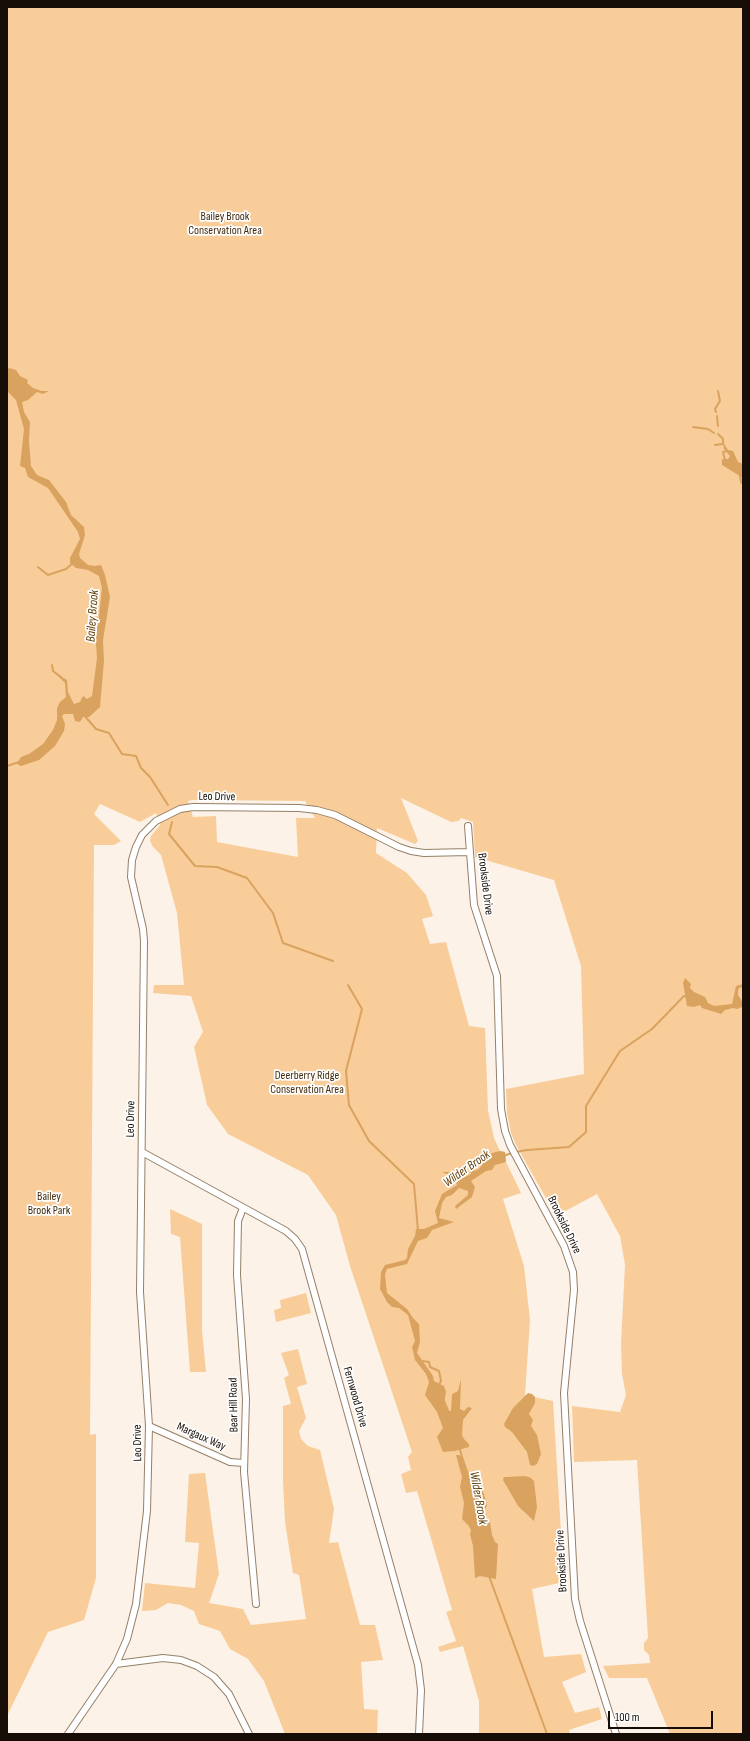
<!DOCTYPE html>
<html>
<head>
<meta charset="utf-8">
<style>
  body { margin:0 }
  #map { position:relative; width:750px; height:1741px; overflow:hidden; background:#fcf2e8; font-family:"Sofia Sans Condensed",sans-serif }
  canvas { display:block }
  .frame { position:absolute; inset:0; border:8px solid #160e06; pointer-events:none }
  .scale { position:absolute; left:608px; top:1711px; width:105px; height:18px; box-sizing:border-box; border:2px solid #160e06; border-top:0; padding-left:5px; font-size:12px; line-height:14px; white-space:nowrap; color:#160e06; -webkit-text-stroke:3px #fff; paint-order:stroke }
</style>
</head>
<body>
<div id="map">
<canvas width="750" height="1741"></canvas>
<div class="frame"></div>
<div class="scale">100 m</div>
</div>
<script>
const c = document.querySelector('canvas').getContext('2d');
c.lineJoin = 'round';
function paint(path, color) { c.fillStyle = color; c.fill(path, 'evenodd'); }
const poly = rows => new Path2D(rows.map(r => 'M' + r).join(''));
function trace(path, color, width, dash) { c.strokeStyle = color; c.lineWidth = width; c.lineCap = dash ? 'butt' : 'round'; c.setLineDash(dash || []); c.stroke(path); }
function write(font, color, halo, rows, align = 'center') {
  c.font = font + ' "Sofia Sans Condensed",sans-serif'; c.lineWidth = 3.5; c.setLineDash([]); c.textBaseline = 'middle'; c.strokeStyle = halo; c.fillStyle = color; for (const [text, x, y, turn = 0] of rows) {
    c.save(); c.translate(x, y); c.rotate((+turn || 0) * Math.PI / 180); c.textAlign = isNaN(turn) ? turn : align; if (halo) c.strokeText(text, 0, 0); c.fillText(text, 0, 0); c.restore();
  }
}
paint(poly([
  [7,7,743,7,743,1734,670,1734,647,1678,609,1678,603,1666,650,1663,649,1655,644,1650,644,1643,648,1638,637,1460,574,1462,572,1406,620,1412,626,1395,622,1374,621,1344,625,1265,620,1236,597,1194,556,1216,516,1145,511,1133,507,1113,506,1089,584,1074,581,966,554,880,475,857,473,822,461,818,459,821,451,822,401,798,418,841,415,844,377,828,376,853,407,873,426,895,433,916,422,919,430,944,446,942,469,1026,485,1028,488,1110,494,1138,500,1151,505,1152,506,1162,521,1193,503,1199,524,1266,530,1320,525,1395,553,1401,564,1582,532,1589,544,1657,581,1654,586,1672,562,1682,575,1713,599,1707,602,1719,569,1730,570,1734,479,1734,479,1701,463,1646,440,1652,438,1647,456,1641,446,1612,452,1610,417,1491,406,1493,401,1474,411,1470,408,1457,412,1452,350,1266,336,1215,308,1175,228,1134,207,1105,194,1047,203,1032,191,996,153,993,154,985,184,985,177,913,161,855,153,847,150,841,151,836,160,825,156,813,140,822,100,804,94,814,121,841,114,845,94,845,90,1435,96,1434,96,1578,84,1620,48,1632,7,1716],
  [193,800,305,801,315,818,296,818,298,857,217,842,216,816,193,817,188,801],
  [170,1209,202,1224,202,1331,206,1372,190,1372,180,1237,171,1234],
  [306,1293,311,1313,276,1322,274,1310,281,1308,280,1300],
  [298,1349,307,1384,297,1387,306,1418,299,1431,301,1439,308,1446,320,1450,334,1509,329,1543,338,1542,360,1625,375,1625,383,1660,361,1662,364,1709,378,1710,377,1734,285,1734,264,1681,248,1659,230,1649,220,1631,199,1624,194,1611,181,1605,168,1603,156,1610,142,1611,145,1583,195,1588,199,1543,185,1542,189,1474,205,1473,219,1574,209,1603,243,1609,251,1625,306,1619,299,1575,293,1573,285,1522,283,1480,283,1406,291,1404,284,1378,289,1375,281,1353]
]), '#f9cd99');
paint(poly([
  [9,368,16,370,20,376,28,380,27,383,33,388,42,391,49,391,43,394,37,392,28,400,22,402,24,412,30,422,29,441,31,466,37,475,49,480,66,502,71,515,84,527,85,535,79,554,80,558,88,565,95,566,101,565,105,575,110,597,103,640,104,661,100,707,89,717,83,717,80,722,75,721,73,714,64,714,62,716,65,724,64,731,55,746,39,760,21,766,17,764,21,757,29,754,43,744,53,730,57,720,57,708,60,702,66,697,65,683,55,673,67,680,68,692,74,704,80,702,83,696,87,699,92,696,97,658,95,631,98,625,102,588,99,576,88,570,76,568,70,563,70,558,80,539,78,532,48,488,28,477,25,468,20,466,24,429,16,400,7,391,7,370],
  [723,442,728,450,733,451,738,462,743,464,743,478,722,465,722,459,728,459,730,456,724,449],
  [685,978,691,984,690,988,694,992,705,997,708,1003,714,1006,732,1004,736,986,743,984,743,987,739,988,738,991,738,995,743,1003,742,1007,737,1009,733,1008,725,1010,721,1014,702,1008,700,1005,694,1007,687,1006,683,983],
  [500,1151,505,1152,506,1162,495,1165,492,1170,486,1171,471,1181,475,1187,472,1197,456,1209,455,1206,468,1195,468,1191,459,1188,452,1195,446,1197,442,1203,439,1218,454,1222,432,1230,427,1238,418,1241,407,1264,387,1269,385,1275,387,1293,407,1309,413,1318,419,1324,420,1342,417,1353,433,1376,434,1381,444,1386,446,1392,444,1403,447,1411,451,1411,452,1394,458,1391,461,1379,460,1409,464,1411,468,1407,472,1408,463,1420,462,1435,464,1439,469,1444,469,1447,455,1451,443,1452,437,1437,443,1428,437,1412,425,1395,429,1382,426,1374,415,1360,412,1347,415,1341,408,1315,399,1308,392,1307,387,1302,380,1289,381,1272,385,1265,405,1260,407,1258,408,1249,415,1236,416,1229,424,1229,438,1223,435,1211,442,1194,457,1185,452,1176,442,1172,450,1172,459,1179,463,1178,471,1174,469,1165,473,1165,475,1171,480,1168,482,1161,482,1158,489,1157,492,1153],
  [528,1393,532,1394,535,1397,535,1403,529,1414,533,1420,531,1426,537,1435,541,1454,537,1464,533,1466,530,1465,527,1452,512,1432,505,1427,504,1424,513,1408],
  [456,1455,459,1455,463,1457,470,1477,475,1483,481,1485,483,1491,487,1505,481,1519,490,1522,492,1535,495,1542,498,1544,496,1579,480,1576,475,1578,473,1546,470,1534,471,1530,468,1525,462,1519,464,1503,460,1487,462,1477],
  [525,1476,531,1478,534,1481,537,1507,534,1521,518,1506,503,1480,504,1477,507,1477]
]), '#d9a35f');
trace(poly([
  [716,412,715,409,720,401,718,391],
  [717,416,718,426],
  [693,427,708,429,714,433],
  [718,434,723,439,723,443],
  [715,445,723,444],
  [725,460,723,452,727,451],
  [740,476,741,482,743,484],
  [38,567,48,575,66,569,73,563],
  [52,665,53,671,61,677],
  [83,714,96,729,109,733,122,754,136,756,141,768,150,777,168,805],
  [7,766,19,762],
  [172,822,169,834,195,866,217,867,247,878,273,913,283,943,333,961],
  [348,985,362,1009,346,1071,349,1105,369,1141,414,1184,418,1231],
  [516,1152,527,1150,569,1147,586,1132,586,1106,620,1051,652,1029,684,996,688,997],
  [503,1156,512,1153],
  [422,1361,429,1362,430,1367,439,1371,441,1381,439,1385],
  [444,1401,449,1413],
  [459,1446,462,1457],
  [489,1576,547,1734]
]), '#d9a35f', 2);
const minor = poly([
  [468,826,474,905,497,976,501,1109,505,1131,510,1145,564,1246,573,1272,574,1290,564,1393,575,1599,580,1621,616,1734],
  [142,1152,286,1231,295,1239,302,1249,418,1665,421,1690,419,1734],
  [243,1208,238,1221,237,1275,246,1399,244,1472,256,1604],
  [149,1426,230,1462,244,1463],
  [116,1664,163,1658,181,1660,197,1666,214,1677,229,1694,249,1734],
  [68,1734,116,1664,127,1639,136,1604,147,1511,149,1426,140,1292,144,941,143,929,131,877,132,860,136,847,142,835,156,821,180,809,193,807,299,808,317,810,335,815,399,847,411,851,424,853,469,852]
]);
trace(minor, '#958067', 8);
trace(minor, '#fff', 6);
write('12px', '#432c0e', '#fff', [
  ["Bailey Brook",225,217],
  ["Conservation Area",225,231],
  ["Deerberry Ridge",307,1076],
  ["Conservation Area",307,1090],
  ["Bailey",49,1197],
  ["Brook Park",49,1211]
]);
write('12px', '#160e06', '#fff', [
  ["Leo Drive",217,797,1],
  ["Brookside Drive",485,884,83],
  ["Leo Drive",131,1119,-89],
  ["Brookside Drive",564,1225,64],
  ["Fernwood Drive",355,1397,74],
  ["Bear Hill Road",234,1405,-91],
  ["Margaux Way",201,1437,24],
  ["Leo Drive",138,1443,-91],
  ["Brookside Drive",562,1561,-93]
]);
write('italic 13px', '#623e06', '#fff', [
  ["Bailey Brook",93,616,-86],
  ["Wilder Brook",467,1169,-35],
  ["Wilder Brook",478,1498,80]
]);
</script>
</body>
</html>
